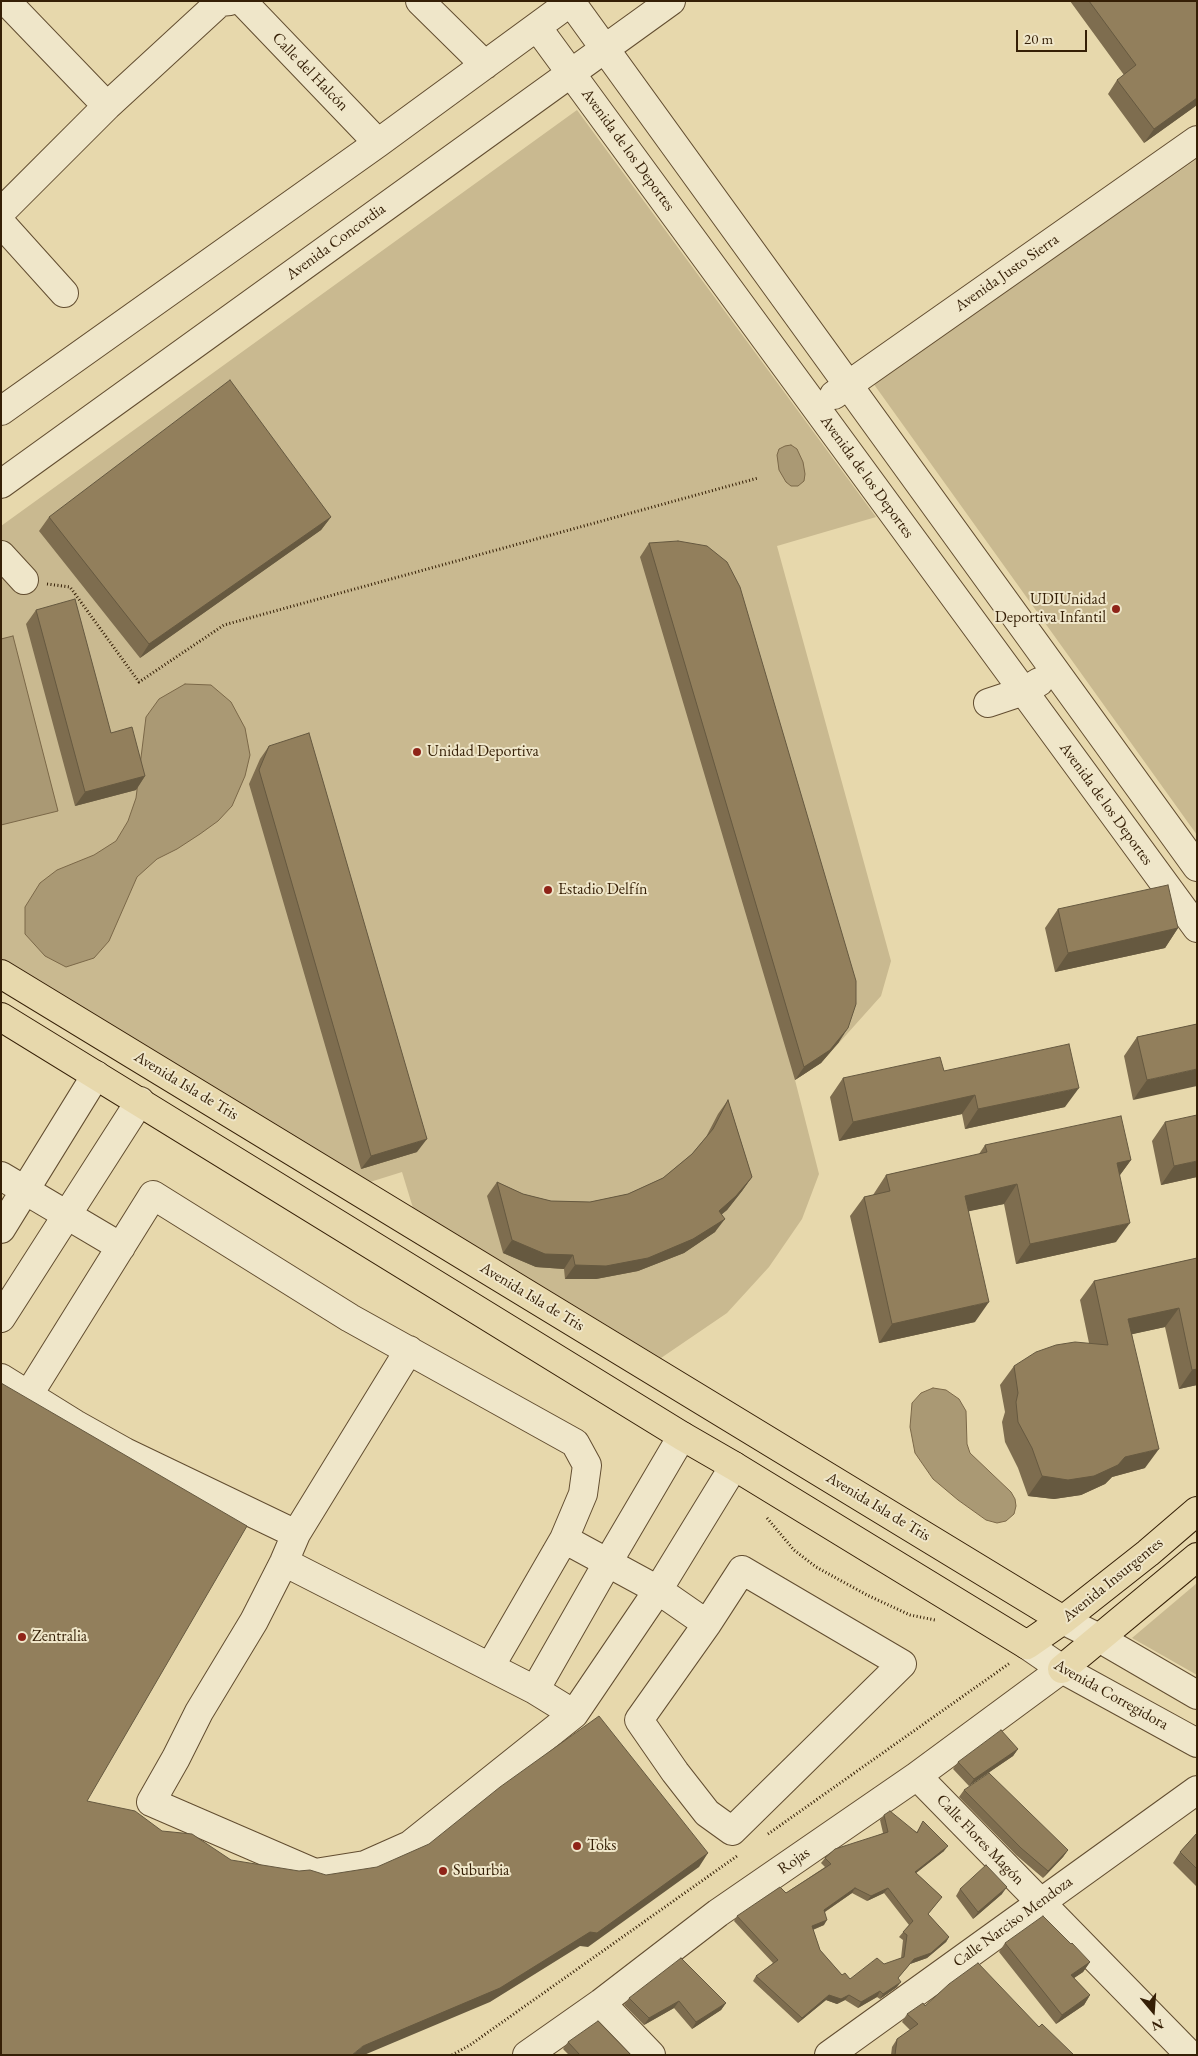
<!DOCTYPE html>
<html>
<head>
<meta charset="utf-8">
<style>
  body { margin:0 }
  #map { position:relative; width:1198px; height:2056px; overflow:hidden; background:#e7d8ac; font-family:"EB Garamond",serif }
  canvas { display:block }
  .frame { position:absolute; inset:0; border:2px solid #351f06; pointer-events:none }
  .north { position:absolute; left:1128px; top:1986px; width:50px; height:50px; -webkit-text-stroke:4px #efe6c9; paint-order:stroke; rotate:162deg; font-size:14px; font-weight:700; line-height:20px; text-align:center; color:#351f06 }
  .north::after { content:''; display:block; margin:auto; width:18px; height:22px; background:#351f06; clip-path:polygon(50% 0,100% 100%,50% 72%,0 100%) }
  .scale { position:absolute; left:1016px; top:30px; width:71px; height:22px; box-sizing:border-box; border:2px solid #351f06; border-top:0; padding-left:6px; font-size:15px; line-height:18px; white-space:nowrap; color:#351f06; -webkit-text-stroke:4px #efe6c9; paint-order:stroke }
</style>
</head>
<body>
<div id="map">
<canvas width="1198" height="2056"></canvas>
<div class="frame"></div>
<div class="north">N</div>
<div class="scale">20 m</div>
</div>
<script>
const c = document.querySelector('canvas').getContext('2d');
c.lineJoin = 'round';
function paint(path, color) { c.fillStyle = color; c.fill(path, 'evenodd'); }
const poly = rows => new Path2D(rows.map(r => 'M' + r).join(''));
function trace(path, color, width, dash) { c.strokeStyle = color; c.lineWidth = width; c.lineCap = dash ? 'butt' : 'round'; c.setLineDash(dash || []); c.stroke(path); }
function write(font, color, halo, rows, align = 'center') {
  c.font = font + ' "EB Garamond",serif'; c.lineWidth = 4; c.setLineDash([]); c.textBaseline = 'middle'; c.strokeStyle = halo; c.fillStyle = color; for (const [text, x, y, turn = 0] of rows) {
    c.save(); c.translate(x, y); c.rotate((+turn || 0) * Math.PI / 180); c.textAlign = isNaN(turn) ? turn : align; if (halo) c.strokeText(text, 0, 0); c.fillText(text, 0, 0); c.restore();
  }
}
paint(poly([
  [577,110,876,517,777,546,891,961,881,996,821,1063,795,1080,819,1174,802,1219,769,1267,727,1313,661,1358,413,1208,402,1172,370,1182,1,960,1,526],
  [1197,159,1197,835,873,383],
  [1197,1583,1197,1675,1132,1638]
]), '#c9b990');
const water = poly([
  [791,445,797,449,803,462,805,474,804,481,798,486,791,486,786,482,779,470,777,455,779,449,785,446,791,445],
  [13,636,58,811,1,825,1,639,13,636],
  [185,684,211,685,231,702,245,728,250,755,245,776,232,806,218,821,200,834,177,849,157,859,137,877,109,941,94,958,66,967,45,956,25,934,25,907,40,883,57,870,94,855,116,841,128,821,136,798,146,717,159,699,185,684],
  [933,1388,946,1390,959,1399,966,1411,967,1444,970,1453,1011,1492,1015,1499,1016,1506,1014,1514,1006,1521,997,1523,986,1520,958,1500,933,1479,915,1453,910,1427,912,1403,921,1393,933,1388]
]);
paint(water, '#aa9974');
trace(water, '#7b6848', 1);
const minor = poly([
  [6,1,107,106],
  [242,1,378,143],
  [420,1,485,65],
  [571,2,1197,867],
  [537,27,1197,928],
  [1,212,107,106,220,2,230,1],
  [1,223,64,293],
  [834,395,1197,140],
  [1,411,378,143,572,1],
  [1,484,671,1],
  [1,555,24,580],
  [988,703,1024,691,1039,682],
  [1,1176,121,1247],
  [1,1229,96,1075],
  [1,1318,140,1101],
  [409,1350,296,1534,284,1562,254,1621,199,1712,176,1758,151,1802,315,1873,365,1865,410,1845,574,1714,658,1590,734,1466],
  [1,1378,75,1424,125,1452,296,1534],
  [29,1394,153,1195,350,1318,575,1443,587,1465,583,1494,564,1539,490,1667],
  [564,1539,658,1590,707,1624],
  [284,1562,535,1690,574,1714],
  [742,1570,902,1664,732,1831,707,1813,675,1772,639,1720,707,1624,742,1570],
  [1063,1620,1099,1638,1197,1695],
  [1027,1645,1062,1669,1197,1743],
  [535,1690,608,1562,682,1436],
  [917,1776,1190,2055],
  [601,2003,651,2055],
  [527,2055,601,2003,718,1913,917,1776,1062,1669],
  [829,2055,1197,1790]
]);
const major = poly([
  [1,974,1063,1620],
  [1,1017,682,1436,734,1466,1027,1645,1063,1620,1148,1553,1197,1511],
  [1062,1669,1197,1557]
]);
trace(minor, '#624d30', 30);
trace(major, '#351f06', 30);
trace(poly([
  [47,584,70,587,139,682,224,625,758,478],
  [767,1518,794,1550,816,1567,867,1595,910,1615,935,1620],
  [768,1834,1010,1663],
  [452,2055,470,2045,737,1856]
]), '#351f06', 3, [1, 2.5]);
trace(minor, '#efe6c9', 28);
trace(major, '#e7d8ac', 28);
paint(poly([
  [1070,1,1197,1,1197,105,1144,143,1108,94,1117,80,1124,75],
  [49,517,331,517,321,530,140,658,39,531],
  [649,543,839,1042,821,1063,795,1080,640,557],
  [36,610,111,733,145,776,136,790,75,806,26,624],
  [269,746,417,1152,361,1169,249,784,260,759],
  [1058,909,1178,928,1165,948,1055,972,1045,928],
  [1197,1024,1133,1100,1124,1056,1137,1037],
  [944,1071,1065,1107,965,1129,962,1114,839,1141,830,1097,843,1078],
  [728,1100,752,1177,742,1191,727,1210,722,1214,715,1232,684,1253,638,1271,596,1279,565,1279,564,1269,536,1267,503,1253,487,1196,497,1182,523,1194,551,1201,590,1202,628,1194,663,1178,692,1154,706,1137,718,1114],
  [1165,1122,1197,1177,1161,1185,1152,1141],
  [985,1145,1131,1160,1120,1175,1116,1242,1016,1264,1004,1204,968,1211,975,1322,879,1343,850,1216,864,1197,873,1195,886,1175,979,1154],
  [1197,1258,1197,1385,1179,1389,1165,1327,1132,1334,1145,1468,1112,1477,1105,1484,1081,1495,1054,1499,1028,1496,1018,1468,1005,1442,1002,1422,1005,1412,1000,1385,1014,1366,1089,1343,1080,1300,1094,1281],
  [1018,1749,1013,1756,969,1786,953,1769,958,1762],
  [964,1790,1068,1850,1063,1857,1043,1878,1016,1855,959,1797],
  [884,1815,917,1832,923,1821,944,1851,916,1873,942,1897,928,1914,949,1937,946,1942,927,1958,910,1964,898,1978,897,1987,880,1999,877,1997,858,2008,845,2000,837,2004,826,2000,798,2023,753,1981,756,1976,773,1963,734,1921,737,1916,786,1893,825,1867,821,1863,825,1858,883,1833,880,1820],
  [852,1893,867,1901,884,1893,909,1925,899,1937,903,1940,901,1958,850,1979,842,1975,820,1950,813,1930,824,1925,825,1912],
  [1197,1833,1197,1887,1173,1863,1180,1852],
  [960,1889,1002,1894,973,1919,956,1896],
  [1005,1943,1090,1962,1083,1972,1074,1978,1090,1995,1084,2005,1056,2024,999,1952],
  [629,1998,726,2003,721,2010,692,2029,674,2008,644,2025,624,2005],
  [925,2006,1039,2027,1074,2055,891,2055,892,2047,897,2039,910,2030,902,2022,907,2014],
  [568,2042,631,2055,569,2055,563,2049]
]), '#7e6d4f');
paint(poly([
  [1197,98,1197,105,1144,143,1154,129],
  [331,517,321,530,140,658,149,644],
  [145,776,136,790,75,806,85,792],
  [1178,928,1165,948,1055,972,1068,953],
  [848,1028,839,1042,821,1063,795,1080,804,1067],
  [1197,1069,1197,1086,1133,1100,1147,1080],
  [1079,1088,1065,1107,965,1129,978,1109],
  [975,1095,962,1114,839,1141,853,1122],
  [427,1139,417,1152,361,1169,371,1156],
  [1131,1160,1117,1179,1117,1163],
  [1197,1161,1197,1177,1161,1185,1174,1166],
  [752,1177,742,1191,727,1210,710,1224,719,1211],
  [1017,1184,1004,1204,951,1215,965,1196],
  [725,1219,715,1232,684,1253,638,1271,596,1279,565,1279,575,1265],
  [1130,1223,1116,1242,1016,1264,1030,1244],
  [512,1240,573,1255,564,1269,536,1267,503,1253],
  [989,1302,975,1322,879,1343,892,1324],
  [1179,1308,1165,1327,1115,1338,1128,1319],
  [1197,1369,1197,1385,1179,1389,1192,1370],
  [1159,1449,1145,1468,1112,1477,1105,1484,1081,1495,1054,1499,1028,1496,1042,1476],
  [1018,1749,1013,1756,969,1786,974,1779],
  [948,1846,944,1851,911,1877,915,1872],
  [1068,1850,1063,1857,1043,1878,1048,1871],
  [708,1853,699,1867,588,1947,580,1946,490,2002,364,2055,352,2055,363,2046],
  [1007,1887,1002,1894,973,1919,978,1912],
  [855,1888,852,1893,820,1915,824,1910],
  [888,1888,884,1893,867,1901,871,1896],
  [827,1920,824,1925,809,1931,812,1926],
  [949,1937,946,1942,927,1958,910,1964,894,1983,914,1959],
  [1090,1962,1083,1972,1065,1984,1071,1975],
  [901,1982,897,1987,880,1999,883,1994],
  [880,1991,877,1997,858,2008,861,2002],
  [829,1995,849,1995,845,2000,837,2004,826,2000,798,2023,802,2018],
  [1090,1995,1084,2005,1056,2024,1062,2015],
  [679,2001,674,2008,644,2025,649,2018],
  [726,2003,721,2010,692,2029,696,2022]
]), '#665940');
const building = poly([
  [1089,1,1197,1,1197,98,1154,129,1117,80,1136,65,1089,1],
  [230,380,331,517,149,644,49,517,230,380],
  [678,541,707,546,727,562,740,587,856,981,856,1004,848,1028,830,1050,804,1067,649,543,678,541],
  [75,599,111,733,132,727,145,776,85,792,36,610,75,599],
  [309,733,427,1139,371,1156,259,770,269,746,309,733],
  [1168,885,1178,928,1068,953,1058,909,1168,885],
  [1197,1024,1197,1069,1147,1080,1137,1037,1197,1024],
  [1069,1044,1079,1088,978,1109,975,1095,853,1122,843,1078,940,1057,944,1071,1069,1044],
  [728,1100,752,1177,736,1196,719,1211,725,1219,693,1239,648,1258,606,1266,575,1265,573,1255,545,1254,512,1240,497,1182,523,1194,551,1201,590,1202,628,1194,663,1178,692,1154,713,1129,728,1100],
  [1197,1115,1197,1161,1174,1166,1165,1122,1197,1115],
  [1121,1116,1131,1160,1117,1163,1130,1223,1030,1244,1017,1184,965,1196,989,1302,892,1324,864,1197,890,1191,886,1175,987,1152,985,1145,1121,1116],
  [1197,1258,1197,1369,1192,1370,1179,1308,1128,1319,1159,1449,1125,1457,1118,1465,1094,1476,1068,1480,1042,1476,1032,1448,1018,1422,1016,1402,1018,1393,1014,1366,1036,1352,1056,1345,1075,1342,1108,1345,1094,1281,1197,1258],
  [1,1383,247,1526,87,1801,135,1811,162,1831,192,1834,231,1860,299,1871,310,1870,326,1875,377,1867,429,1844,500,1787,599,1716,708,1853,597,1933,590,1932,500,1988,363,2046,352,2055,1,2055,1,1383],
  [1001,1730,1018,1749,974,1779,958,1762,1001,1730],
  [989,1773,1068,1850,1048,1871,1021,1848,964,1790,989,1773],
  [890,1811,917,1833,923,1821,948,1846,915,1872,942,1897,928,1914,949,1937,931,1953,914,1959,898,1978,901,1982,883,1994,880,1991,861,2002,849,1995,841,1999,829,1995,802,2018,756,1976,778,1960,737,1916,780,1887,786,1893,831,1864,825,1858,835,1849,888,1832,884,1815,890,1811],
  [855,1888,871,1896,888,1888,913,1921,903,1932,907,1935,904,1957,884,1964,877,1958,850,1979,845,1973,842,1975,820,1950,812,1926,827,1920,824,1910,855,1888],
  [1197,1833,1197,1869,1180,1852,1197,1833],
  [986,1865,1007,1887,978,1912,960,1889,986,1865],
  [1043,1916,1071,1944,1072,1943,1090,1962,1071,1975,1090,1995,1062,2015,1005,1943,1043,1916],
  [681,1958,726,2003,696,2022,679,2001,649,2018,629,1998,681,1958],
  [978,1963,1039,2027,1042,2024,1074,2055,895,2055,897,2039,918,2024,907,2014,923,2003,925,2006,949,1984,978,1963],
  [598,2021,631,2055,580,2055,568,2042,598,2021]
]);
paint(building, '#927f5c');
trace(building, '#665940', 1);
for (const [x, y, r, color] of [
  [1116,609,5,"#8f2418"],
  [417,752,5,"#8f2418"],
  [548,890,5,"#8f2418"],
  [22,1637,5,"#8f2418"],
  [577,1846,5,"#8f2418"],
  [443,1871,5,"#8f2418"]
]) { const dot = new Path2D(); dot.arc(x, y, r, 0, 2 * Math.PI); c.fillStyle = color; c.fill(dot); trace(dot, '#efe6c9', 2); }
write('16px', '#351f06', '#efe6c9', [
  ["Calle del Halcón",310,72,46],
  ["Avenida de los Deportes",628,150,54],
  ["Avenida Concordia",336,242,-36],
  ["Avenida Justo Sierra",1007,273,-35],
  ["Avenida de los Deportes",867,477,54],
  ["Avenida de los Deportes",1106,804,54],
  ["Avenida Isla de Tris",186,1086,31],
  ["Avenida Isla de Tris",532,1297,31],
  ["Avenida Isla de Tris",878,1507,31],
  ["Avenida Insurgentes",1113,1580,-39],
  ["Avenida Corregidora",1111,1695,29],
  ["Calle Flores Magón",980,1840,46],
  ["Rojas",794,1861,-35],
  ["Calle Narciso Mendoza",1013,1922,-36]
]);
write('16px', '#351f06', '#efe6c9', [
  ["UDIUnidad",1106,600,"right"],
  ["Deportiva Infantil",1106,618,"right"],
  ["Unidad Deportiva",427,752],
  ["Estadio Delfín",558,890],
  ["Zentralia",32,1637],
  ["Toks",587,1846],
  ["Suburbia",453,1871]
], 'left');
</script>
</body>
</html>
